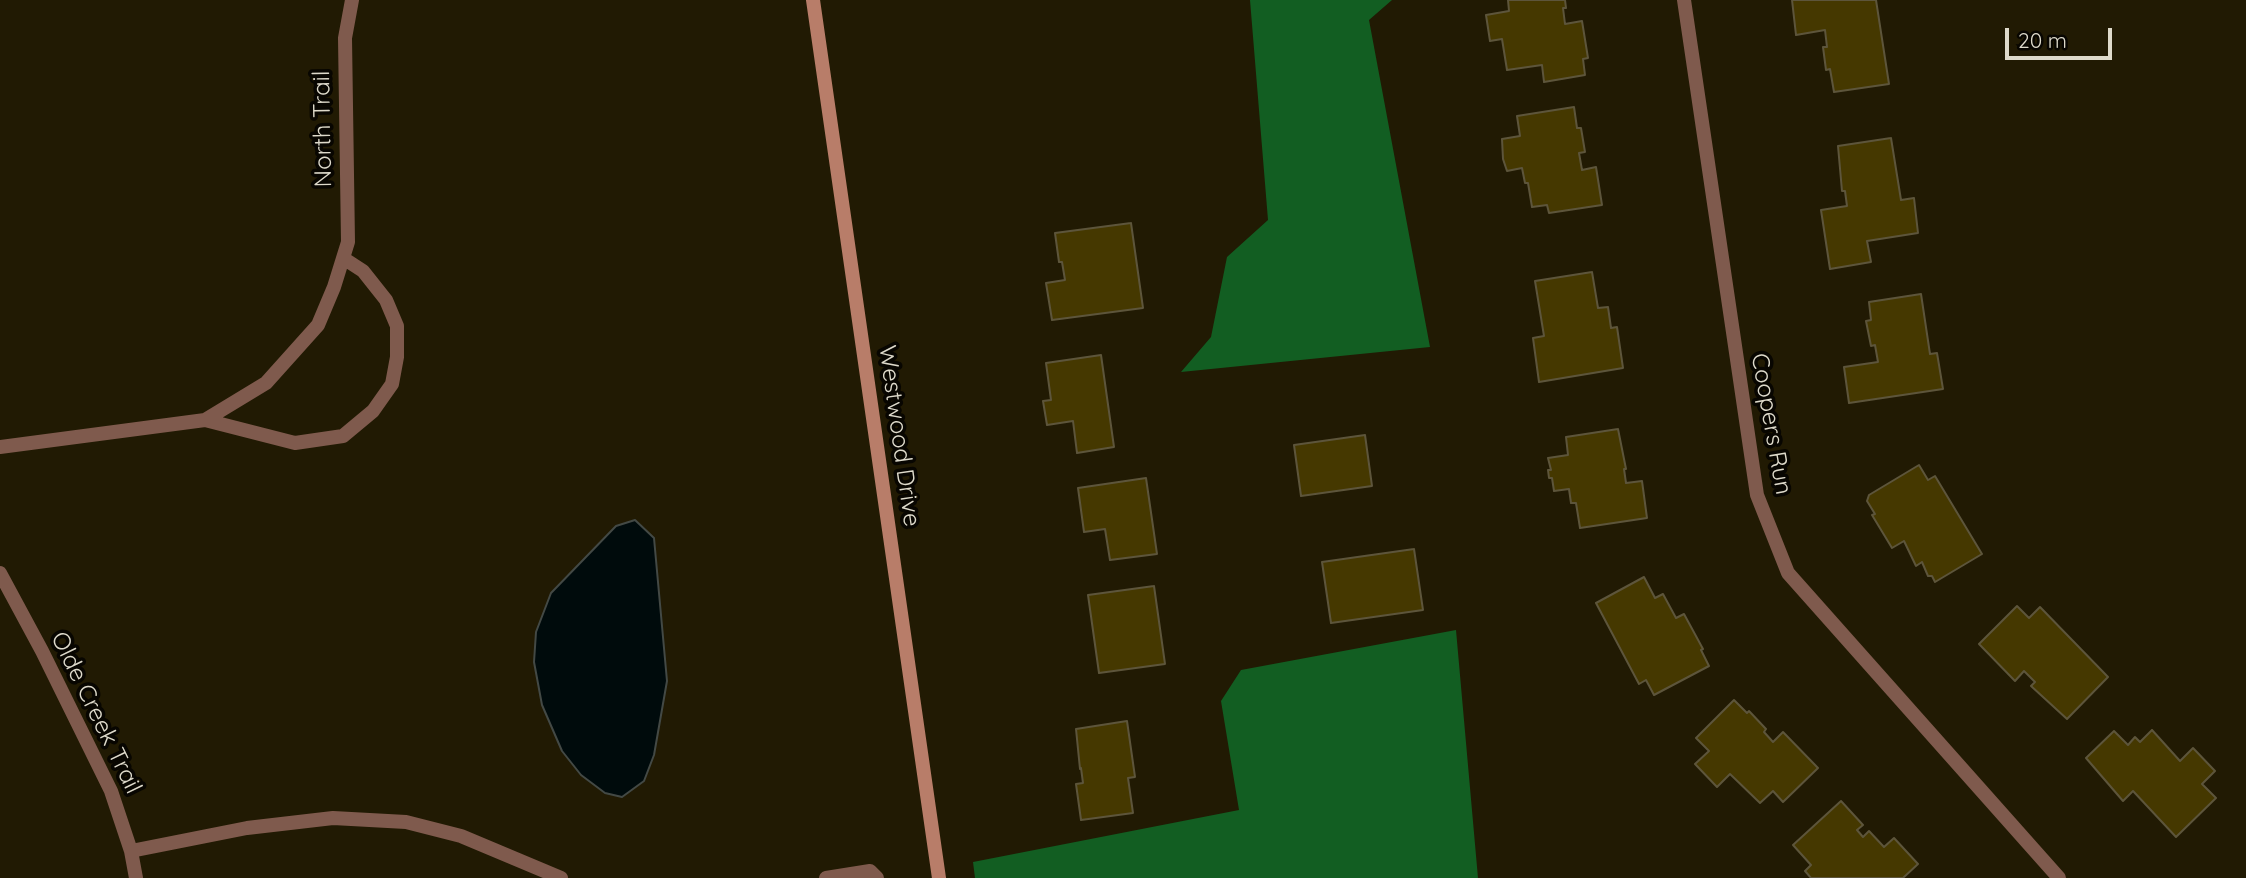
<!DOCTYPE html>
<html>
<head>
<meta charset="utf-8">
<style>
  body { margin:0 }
  #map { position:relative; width:2246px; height:878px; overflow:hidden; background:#211a03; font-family:Quicksand,sans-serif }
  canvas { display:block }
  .scale { position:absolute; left:2005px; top:28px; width:107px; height:32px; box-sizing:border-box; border:4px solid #dedacb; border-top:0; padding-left:9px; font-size:21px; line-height:24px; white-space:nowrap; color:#dedacb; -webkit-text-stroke:5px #080601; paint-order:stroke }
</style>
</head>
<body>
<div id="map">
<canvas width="2246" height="878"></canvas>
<div class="scale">20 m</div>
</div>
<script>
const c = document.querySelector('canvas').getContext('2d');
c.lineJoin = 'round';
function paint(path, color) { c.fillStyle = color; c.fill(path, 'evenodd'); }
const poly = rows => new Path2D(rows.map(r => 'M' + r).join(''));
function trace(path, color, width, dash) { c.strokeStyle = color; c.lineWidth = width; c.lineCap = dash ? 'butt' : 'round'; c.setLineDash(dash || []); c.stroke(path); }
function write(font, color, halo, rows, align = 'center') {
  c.font = font + ' Quicksand,sans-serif'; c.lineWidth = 7; c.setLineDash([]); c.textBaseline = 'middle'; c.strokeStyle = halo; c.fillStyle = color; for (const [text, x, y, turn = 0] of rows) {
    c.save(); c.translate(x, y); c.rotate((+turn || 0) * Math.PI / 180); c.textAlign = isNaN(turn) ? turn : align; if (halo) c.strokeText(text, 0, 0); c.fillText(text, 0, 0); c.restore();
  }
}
paint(poly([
  [1250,0,1392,0,1369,20,1430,347,1181,372,1211,337,1227,257,1268,220],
  [1456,630,1478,878,975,878,973,862,1239,810,1221,701,1241,670]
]), '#125e22');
const water = poly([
  [635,520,654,538,667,681,654,755,644,781,622,797,605,793,581,775,562,751,542,705,534,662,536,632,551,593,616,526,635,520]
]);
paint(water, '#000b0c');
trace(water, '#434945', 2);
const building = poly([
  [1508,0,1565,0,1566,8,1563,8,1565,24,1582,21,1588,58,1583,59,1585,75,1544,82,1542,65,1507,70,1502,39,1490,41,1486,15,1509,11,1508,0],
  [1792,0,1876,0,1889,84,1834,92,1830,69,1826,70,1823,47,1827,47,1825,30,1796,35,1792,0],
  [1574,107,1577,128,1581,128,1585,152,1579,153,1582,170,1596,167,1602,205,1549,213,1547,205,1532,207,1528,183,1525,183,1522,168,1507,171,1503,159,1502,139,1520,136,1517,116,1574,107],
  [1891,138,1901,200,1914,198,1918,233,1867,241,1871,262,1830,269,1821,210,1847,206,1845,191,1842,191,1838,146,1891,138],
  [1131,223,1143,308,1052,320,1046,283,1065,280,1062,262,1059,262,1055,233,1131,223],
  [1592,272,1598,308,1608,307,1611,328,1617,327,1623,368,1539,382,1533,338,1544,336,1535,281,1592,272],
  [1921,294,1930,354,1937,353,1943,389,1849,403,1844,367,1878,362,1875,345,1871,346,1866,321,1871,320,1869,302,1921,294],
  [1101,355,1114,447,1077,453,1073,421,1047,425,1043,401,1051,400,1046,363,1101,355],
  [1618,429,1626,469,1624,469,1626,483,1642,481,1647,518,1580,528,1576,503,1571,503,1569,489,1554,491,1552,478,1549,478,1548,470,1551,470,1548,458,1568,455,1566,437,1618,429],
  [1365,435,1372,486,1301,496,1294,445,1365,435],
  [1919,465,1928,480,1935,476,1982,554,1935,582,1932,576,1928,576,1922,562,1916,566,1904,541,1892,548,1872,515,1875,514,1867,501,1869,495,1919,465],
  [1146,478,1157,554,1110,560,1105,529,1084,532,1078,488,1146,478],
  [1414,549,1423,610,1331,623,1322,562,1414,549],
  [1644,577,1655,598,1663,594,1676,618,1684,614,1703,649,1701,650,1709,666,1654,695,1646,680,1639,684,1596,603,1644,577],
  [1154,586,1165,664,1099,673,1088,595,1154,586],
  [2017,606,2029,618,2040,607,2108,677,2067,719,2031,686,2035,682,2024,671,2015,681,1979,644,2017,606],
  [1734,700,1747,713,1749,711,1766,729,1764,732,1773,742,1783,732,1818,768,1783,802,1773,791,1760,803,1730,774,1717,787,1695,764,1709,751,1696,738,1734,700],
  [1127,721,1135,777,1128,778,1133,813,1081,820,1076,784,1083,783,1081,768,1080,769,1076,729,1127,721],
  [2152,730,2180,761,2193,748,2215,771,2202,784,2216,798,2176,837,2133,791,2123,801,2086,758,2114,731,2128,745,2135,737,2140,742,2152,730],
  [1841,801,1863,825,1857,830,1863,837,1869,831,1884,847,1894,838,1918,864,1903,878,1811,878,1805,871,1811,865,1793,845,1841,801]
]);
paint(building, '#453800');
trace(building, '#5d553b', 2);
trace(poly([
  [1684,0,1757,495,1788,573,2059,878],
  [205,420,295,443,343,436,373,411,392,384,397,357,397,326,386,300,363,271,343,258],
  [0,447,205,420,266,383,318,325,334,287,348,242,345,38,352,0],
  [0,573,42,651,111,791,131,851,136,878],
  [131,851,247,828,333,818,406,822,461,836,561,878],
  [826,878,870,871,877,878]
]), '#7f5a4d', 14);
trace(poly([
  [813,0,939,878]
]), '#b87d69', 14);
write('24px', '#dedacb', '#080601', [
  ["North Trail",323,129,-91],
  ["Coopers Run",1771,424,80],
  ["Westwood Drive",899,436,82],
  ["Olde Creek Trail",96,713,64]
]);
</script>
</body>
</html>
